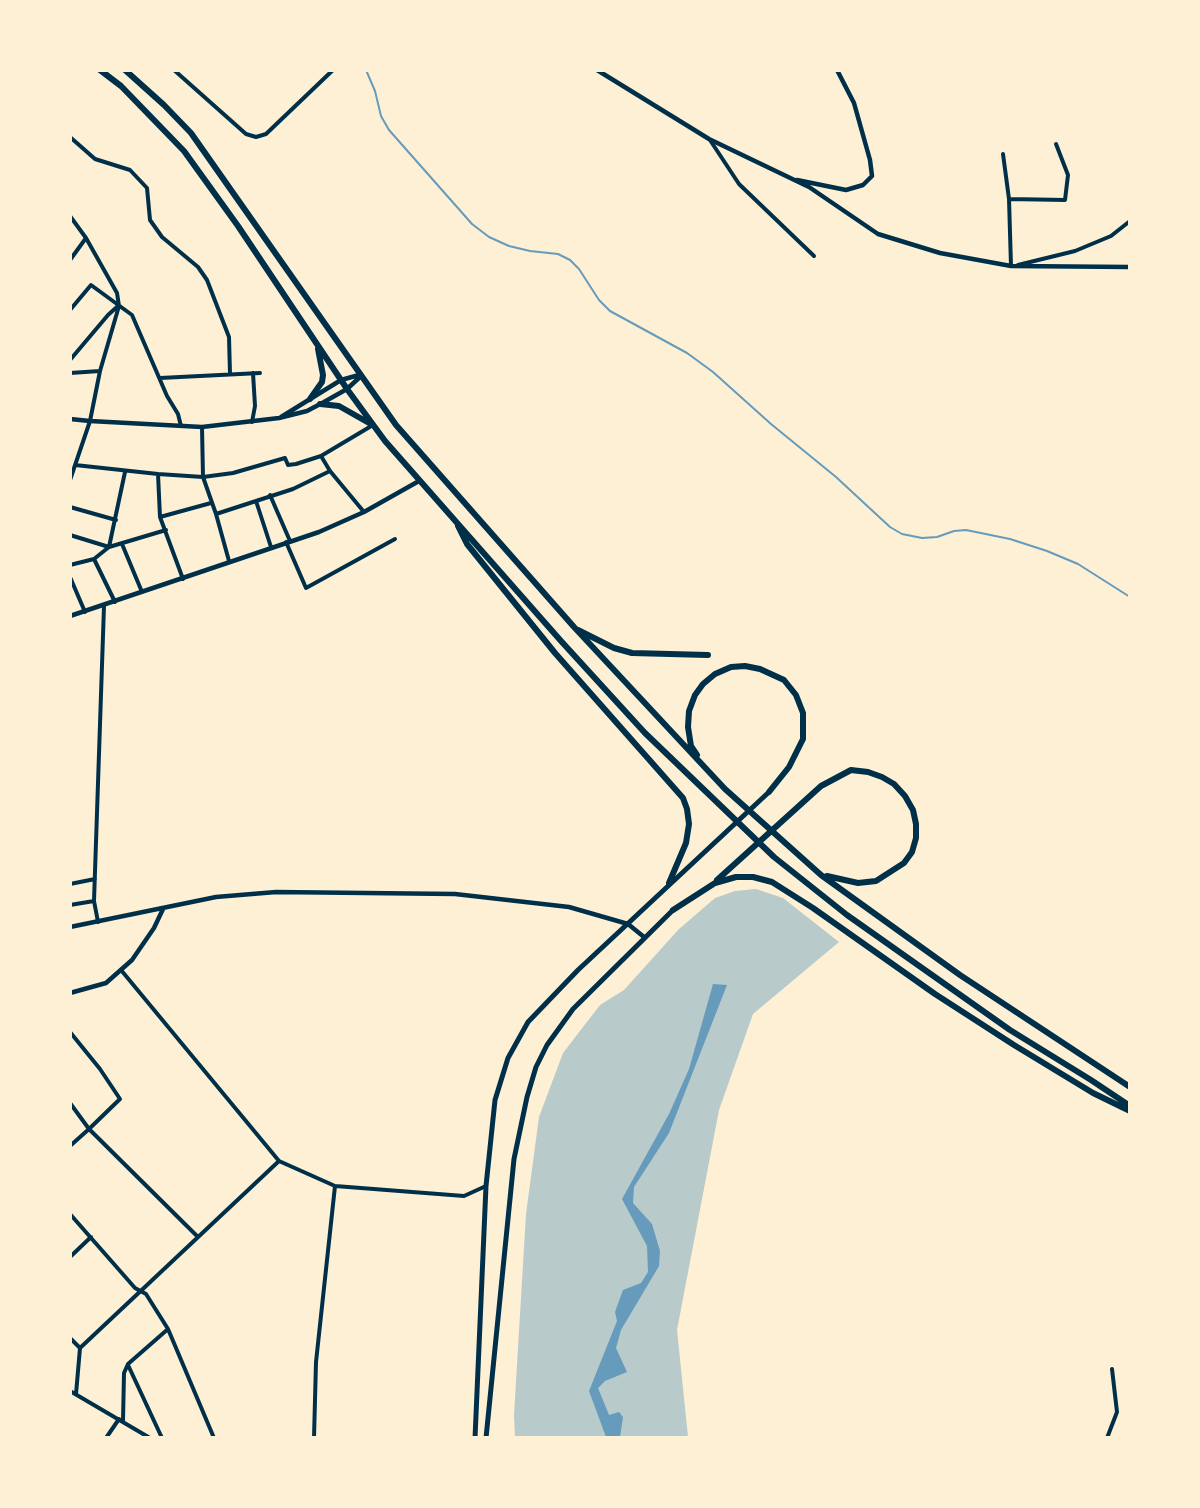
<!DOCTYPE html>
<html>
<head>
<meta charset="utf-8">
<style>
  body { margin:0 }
  #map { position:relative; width:1200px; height:1508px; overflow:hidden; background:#fdf0d5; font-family:"Exo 2",sans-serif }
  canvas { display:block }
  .frame { position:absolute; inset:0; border:72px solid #fdf0d5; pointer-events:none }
</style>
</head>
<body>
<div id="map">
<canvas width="1200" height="1508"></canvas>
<div class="frame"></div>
</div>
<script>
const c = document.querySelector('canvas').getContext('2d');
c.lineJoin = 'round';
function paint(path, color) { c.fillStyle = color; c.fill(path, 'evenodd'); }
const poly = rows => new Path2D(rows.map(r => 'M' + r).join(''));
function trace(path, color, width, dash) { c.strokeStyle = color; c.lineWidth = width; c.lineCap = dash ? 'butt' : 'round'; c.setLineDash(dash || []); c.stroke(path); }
paint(poly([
  [756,889,783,898,839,942,753,1014,719,1110,677,1330,688,1437,515,1438,514,1415,526,1214,539,1117,563,1053,600,1005,624,990,678,930,715,898,735,891]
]), '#b9caca');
paint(poly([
  [713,984,727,985,669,1133,634,1187,633,1203,652,1224,660,1251,659,1266,621,1330,616,1348,627,1372,605,1381,598,1388,609,1415,619,1412,623,1417,620,1437,606,1437,589,1391,617,1321,615,1312,623,1290,641,1283,648,1272,647,1246,622,1199,669,1114,689,1069]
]), '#669bbc');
trace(poly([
  [366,70,375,91,381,116,389,130,472,224,489,237,509,246,530,251,558,254,570,260,579,269,599,300,610,311,687,353,713,372,771,424,836,477,890,527,902,534,922,538,937,537,954,531,966,530,1010,539,1047,551,1078,564,1130,597]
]), '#669bbc', 2);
trace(poly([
  [174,70,246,134,256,137,266,134,333,70],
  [70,137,95,159,130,170,147,188,150,220,162,237,198,267,207,280,229,337,230,374],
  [710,140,739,184,814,256],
  [1003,154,1009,199,1011,266],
  [1009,199,1065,200,1068,175,1056,144],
  [70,216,86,238,117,293,119,306,100,371,90,421,70,480],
  [70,260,86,238],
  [1018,265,1075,251,1111,236,1130,221],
  [70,310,91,285,132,315,167,396,178,414,181,426],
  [70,360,108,315,118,306],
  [70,373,100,371],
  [160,378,260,373],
  [252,422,255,406,253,373],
  [75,465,158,474],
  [270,495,290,541],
  [256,501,271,547],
  [70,507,116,520],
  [364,512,330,471,321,456,373,425],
  [216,514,293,489,330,471],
  [160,517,211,503],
  [70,535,109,547,125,472],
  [286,542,306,588,395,539],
  [122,544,142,592],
  [94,559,115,602],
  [229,561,216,514,203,477,233,473,285,458,288,465,296,464,321,456],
  [70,565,94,559,109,547,166,530],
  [70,577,85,612],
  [183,579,160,517,158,474,203,477,202,427],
  [70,884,95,879],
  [70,905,94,901],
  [98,922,94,901,104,606],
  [70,1032,100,1069,120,1099,89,1129,198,1237],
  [70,1103,89,1129,70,1146],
  [279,1161,335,1186,464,1196,486,1186],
  [70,1214,135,1288,146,1294,168,1329,214,1438],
  [70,1257,91,1237],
  [70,1338,80,1348],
  [128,1365,162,1438],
  [70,1391,150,1438],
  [76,1394,80,1348,279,1161,121,970],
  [123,1421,124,1373,128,1364,168,1329],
  [106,1438,119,1419],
  [314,1438,316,1362,335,1186],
  [1107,1438,1117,1412,1112,1369]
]), '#003049', 4);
trace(poly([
  [597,70,709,139,809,187,878,234,940,253,1011,266,1130,267],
  [797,180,846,190,863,185,872,176,870,160,854,103,837,70],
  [281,417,341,380,359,375],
  [70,419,90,421,202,427,279,418,307,411,324,402,347,389,360,377],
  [70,616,319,532,364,512,419,481],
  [70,927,216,897,276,892,455,894,569,907,628,924,644,937],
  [70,993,106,983,132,960,154,928,163,909]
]), '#003049', 4.5);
trace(poly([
  [475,1438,486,1186,495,1100,508,1058,528,1022,578,970,769,792],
  [486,1438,514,1159,527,1097,536,1067,547,1045,573,1009,673,910]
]), '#003049', 5);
trace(poly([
  [100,70,121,86,184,151,238,226,347,389,385,441,561,641,645,733,774,857,847,915,1010,1030,1091,1080,1130,1106],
  [125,70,164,105,191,133,396,425,574,627,725,789,821,875,960,975,1130,1087],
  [310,399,322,382,323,375,318,349],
  [320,404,339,406,369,423],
  [458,526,467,544,555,653,683,798,687,809,689,824,686,843,669,883],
  [578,630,614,648,632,653,708,655],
  [697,755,691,746,688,727,689,711,695,695,703,684,715,674,731,667,745,666,760,669,784,680,796,695,803,713,803,739,789,767,769,792],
  [717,880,821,786,851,770,868,772,882,777,894,784,905,796,913,810,916,824,916,838,912,852,904,863,876,881,858,883,827,876],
  [673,910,715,883,736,877,753,877,772,882,813,908,935,994,1014,1045,1093,1093,1130,1111]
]), '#003049', 6);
</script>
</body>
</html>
